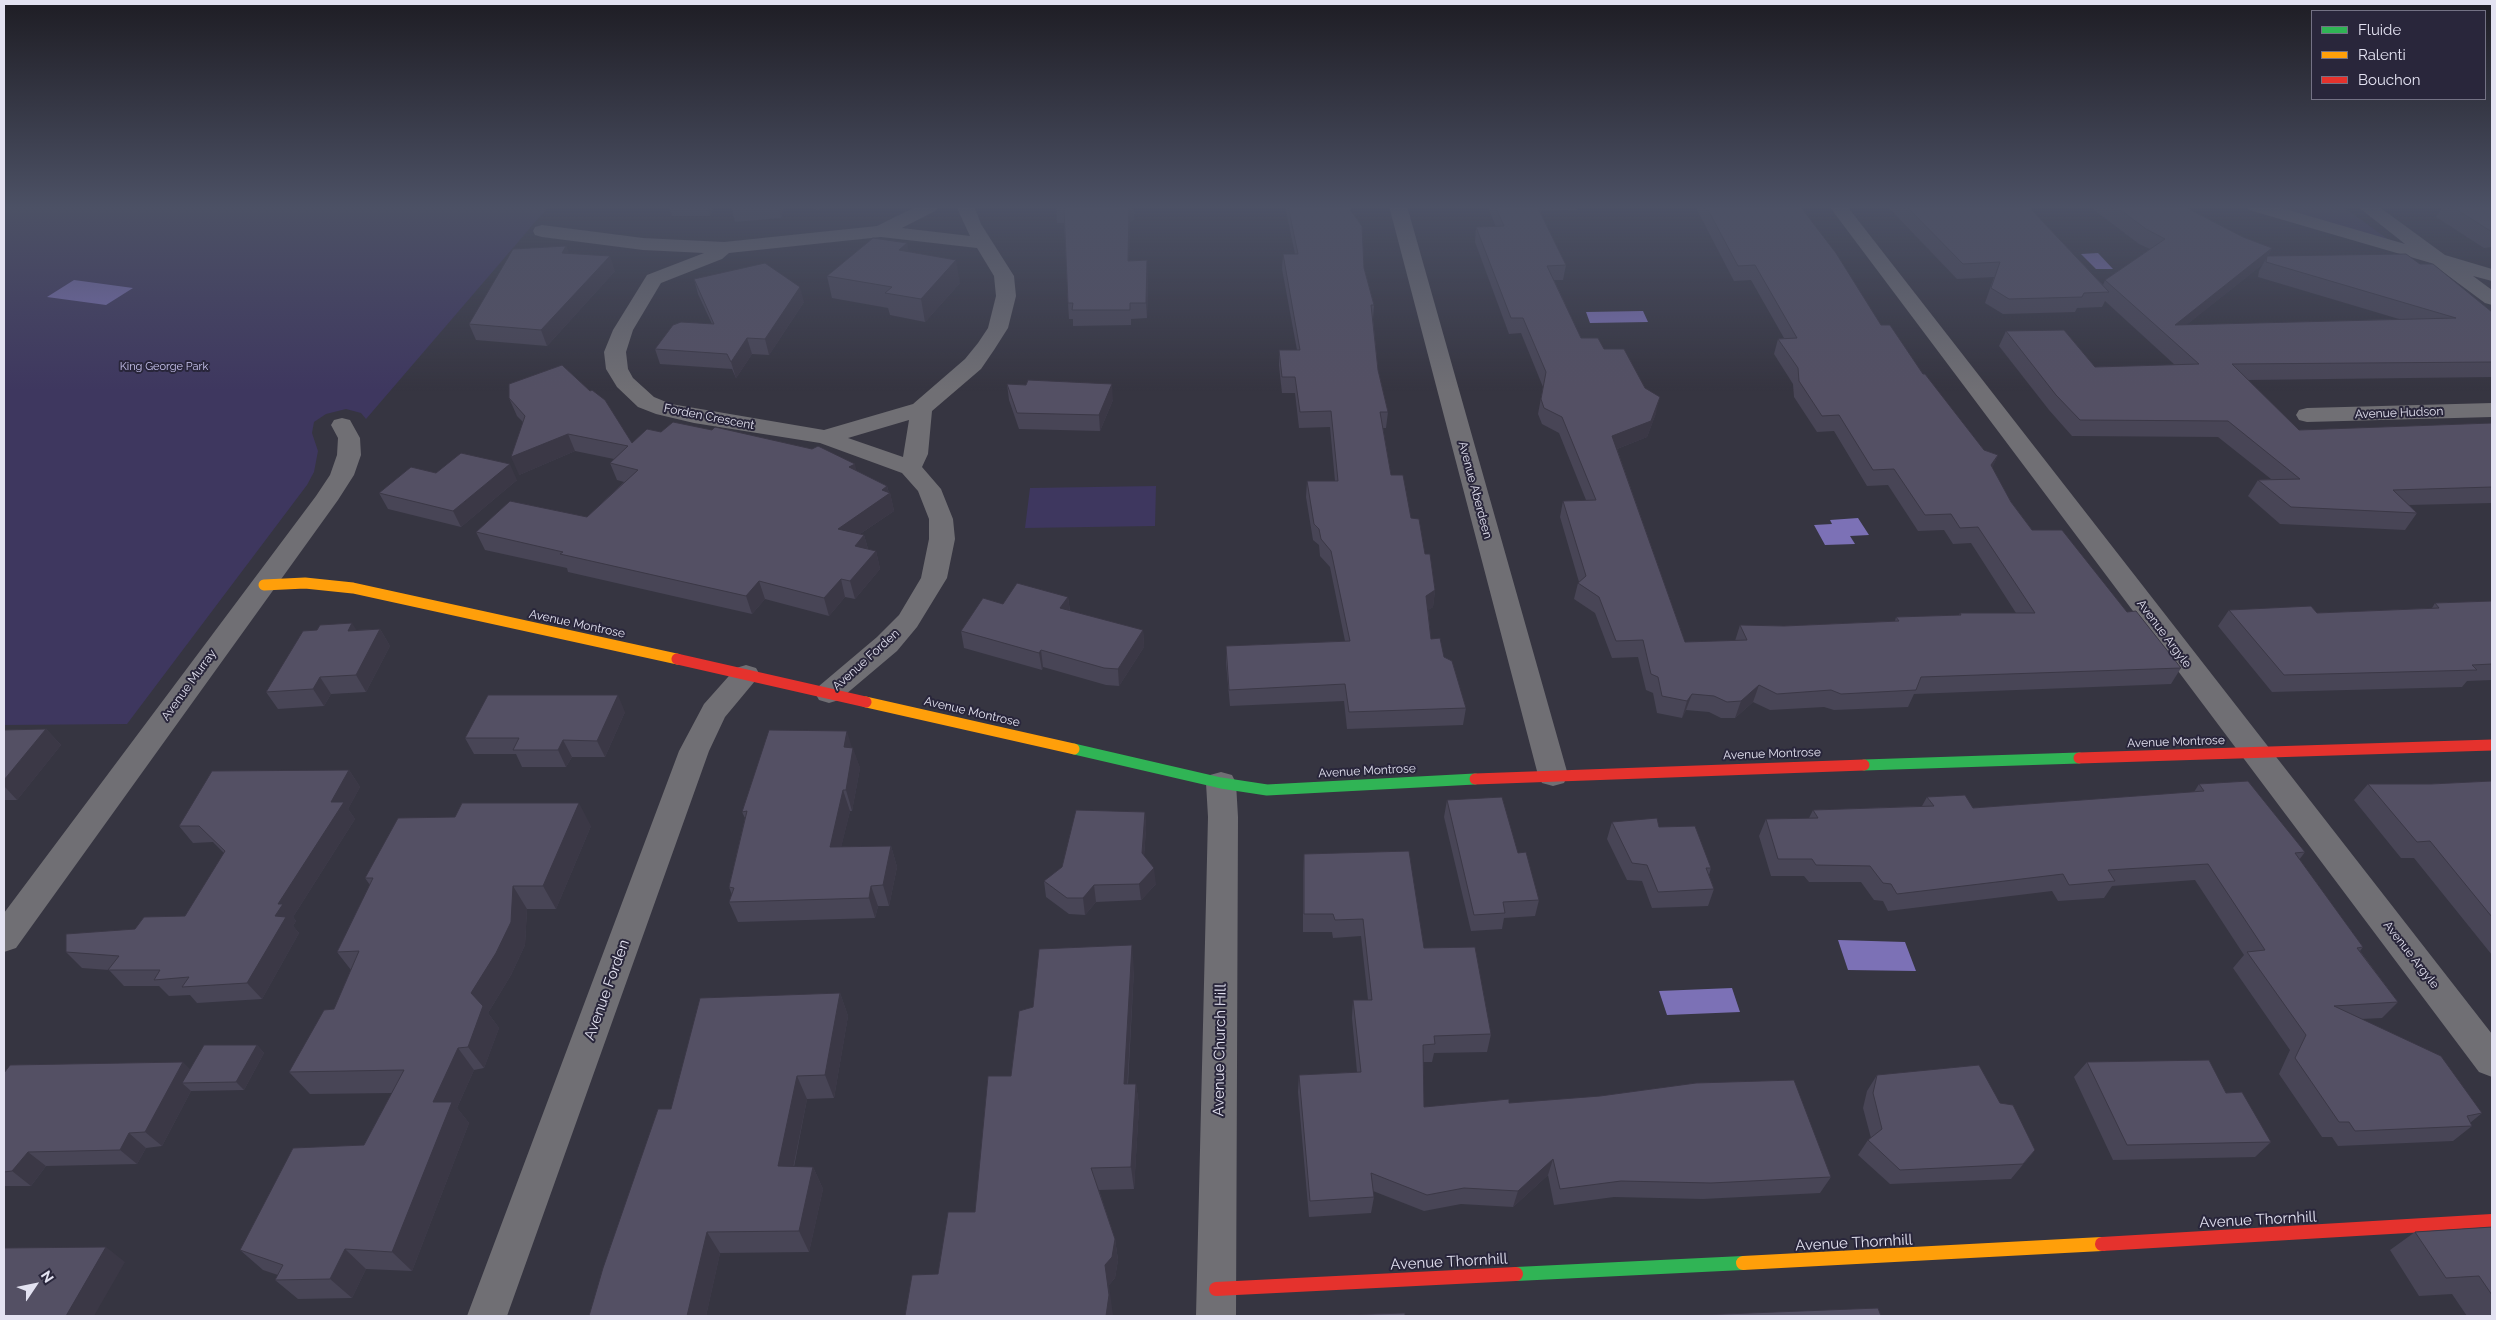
<!DOCTYPE html>
<html>
<head>
<meta charset="utf-8">
<style>
  body { margin:0 }
  #map { position:relative; width:2496px; height:1320px; overflow:hidden; background:#363541; font-family:Raleway,sans-serif }
  canvas { display:block }
  .frame { position:absolute; inset:0; border:5px solid #e3e2f1; pointer-events:none }
  .legend { position:absolute; left:2311px; top:10px; width:175px; height:90px; box-sizing:border-box; background:#29263b; border:1px solid #737184; margin:0; padding:6px 9px; list-style:none; font-size:15px; color:#e3e2f1 }
  .legend li { display:flex; align-items:center; gap:10px; height:25px }
  .legend b { width:25px; border:1px solid #737184 }
  .north { position:absolute; left:10px; top:1260px; width:50px; height:50px; -webkit-text-stroke:4px #29263b; paint-order:stroke; rotate:56deg; font-size:14px; font-weight:700; line-height:20px; text-align:center; color:#e3e2f1 }
  .north::after { content:''; display:block; margin:auto; width:18px; height:22px; background:#e3e2f1; clip-path:polygon(50% 0,100% 100%,50% 72%,0 100%) }
</style>
</head>
<body>
<div id="map">
<canvas width="2496" height="1320"></canvas>
<div class="frame"></div>
<ul class="legend">
<li><b style="height:6px;background:#30b455"></b>Fluide</li>
<li><b style="height:6px;background:#ff9f0a"></b>Ralenti</li>
<li><b style="height:6px;background:#e5322d"></b>Bouchon</li>
</ul>
<div class="north">N</div>
</div>
<script>
const c = document.querySelector('canvas').getContext('2d');
c.lineJoin = 'round';
function paint(path, color) { c.fillStyle = color; c.fill(path, 'evenodd'); }
const poly = rows => new Path2D(rows.map(r => 'M' + r).join(''));
function trace(path, color, width, dash) { c.strokeStyle = color; c.lineWidth = width; c.lineCap = dash ? 'butt' : 'round'; c.setLineDash(dash || []); c.stroke(path); }
function write(font, color, halo, rows, align = 'center') {
  c.font = font + ' Raleway,sans-serif'; c.lineWidth = 4; c.setLineDash([]); c.textBaseline = 'middle'; c.strokeStyle = halo; c.fillStyle = color; for (const [text, x, y, turn = 0] of rows) {
    c.save(); c.translate(x, y); c.rotate((+turn || 0) * Math.PI / 180); c.textAlign = isNaN(turn) ? turn : align; if (halo) c.strokeText(text, 0, 0); c.fillText(text, 0, 0); c.restore();
  }
}
paint(poly([
  [4,206,549,206,366,419,361,413,346,409,326,414,314,422,312,433,318,451,314,472,307,485,127,724,4,725],
  [2274,206,2342,206,2389,240,2388,240],
  [1156,486,1155,526,1025,528,1030,488]
]), '#3e375f');
paint(poly([
  [2098,253,2113,269,2096,269,2081,254],
  [74,280,133,288,106,305,47,297],
  [1643,311,1648,322,1590,323,1586,312],
  [1858,518,1869,535,1850,536,1855,544,1825,545,1814,525,1832,524,1830,520],
  [1838,940,1905,942,1916,971,1848,970],
  [1732,988,1740,1012,1667,1015,1659,991]
]), '#7c71b6');
paint(poly([
  [917,206,940,206,937,210,902,228,970,236,956,206,974,206,981,224,1014,276,1016,296,1008,328,994,350,981,369,932,411,928,454,922,467,941,489,953,519,955,539,947,578,917,627,897,651,839,700,829,703,819,700,815,693,819,686,877,637,899,615,921,578,929,539,929,519,918,491,902,473,820,443,694,423,656,414,638,407,617,387,606,369,604,352,613,330,647,275,704,253,643,250,542,237,535,235,533,231,535,227,542,225,643,238,724,242,877,226,917,206],
  [881,237,977,248,994,276,996,296,988,328,978,343,965,359,913,404,824,430,671,404,654,397,633,378,628,369,626,352,633,330,661,283,722,259,729,253,881,237],
  [909,420,903,457,848,438,909,420],
  [1389,206,1407,206,1568,775,1564,783,1553,786,1542,783,1538,775,1389,206],
  [1829,206,1847,206,2492,1034,2492,1077,2479,1072,1829,206],
  [2246,206,2275,206,2405,244,2357,206,2378,206,2445,255,2492,269,2492,281,2473,276,2492,290,2492,305,2485,303,2431,263,2249,210,2246,206],
  [2492,403,2492,417,2307,422,2299,420,2296,415,2299,410,2307,408,2492,403],
  [342,418,350,420,360,438,361,455,354,475,338,500,16,948,4,952,4,913,316,496,330,475,337,455,338,438,331,425,334,420,342,418],
  [746,665,756,668,760,675,725,717,709,751,507,1316,467,1316,679,751,704,704,736,668,746,665],
  [1221,772,1232,775,1236,783,1238,817,1236,1316,1196,1316,1208,817,1206,783,1210,775,1221,772]
]), '#706f74');
trace(poly([
  [1074,749,1221,783,1267,790,1475,779],
  [1864,765,2079,758]
]), '#30b455', 11);
trace(poly([
  [1516,1274,1743,1263]
]), '#30b455', 14);
trace(poly([
  [264,585,305,583,353,588,677,659],
  [866,702,1074,749]
]), '#ff9f0a', 11);
trace(poly([
  [1743,1263,2102,1244]
]), '#ff9f0a', 14);
trace(poly([
  [677,659,866,702],
  [2079,758,2492,745],
  [1475,779,1864,765]
]), '#e5322d', 11);
trace(poly([
  [2102,1244,2492,1221],
  [1216,1289,1516,1274]
]), '#e5322d', 14);
paint(poly([
  [669,206,715,206,710,216,672,216],
  [731,206,783,206,781,218,735,222],
  [809,206,827,206,817,210],
  [1056,206,1135,219,1130,222,1129,261,1148,275,1147,318,1131,319,1131,325,1073,326,1073,319,1069,319,1068,303,1064,223,1057,223],
  [1285,206,1350,206,1364,268,1374,305,1373,319,1378,370,1388,412,1386,428,1383,428,1391,475,1411,518,1425,554,1435,590,1433,607,1428,610,1431,639,1444,657,1466,708,1463,725,1347,729,1344,701,1230,706,1226,663,1226,646,1345,641,1330,567,1320,556,1319,545,1313,540,1306,497,1307,481,1335,481,1330,427,1299,428,1295,393,1282,393,1279,366,1279,350,1297,350,1282,269,1283,254,1295,254],
  [1487,206,1578,206,1577,210,1540,211,1566,265,1563,280,1554,280,1581,338,1604,349,1656,413,1647,437,1617,449,1685,642,1735,641,1740,625,1784,626,1895,621,1896,617,1959,615,1960,613,2016,613,1971,543,1953,544,1944,530,1918,531,1888,485,1867,486,1834,431,1817,432,1794,397,1793,384,1774,354,1778,339,1784,338,1751,280,1734,281,1695,206,1800,206,1881,325,1923,374,1984,450,1998,455,1992,468,2011,502,2032,530,2127,612,2181,668,2171,684,1914,694,1908,707,1834,710,1824,707,1770,710,1753,702,1735,718,1721,718,1709,712,1686,710,1682,718,1657,713,1653,693,1646,690,1638,657,1612,658,1595,613,1574,599,1578,583,1579,582,1560,517,1563,501,1586,500,1559,433,1542,424,1538,414,1543,387,1521,333,1509,334,1475,242,1476,227,1496,227],
  [1887,206,2028,206,2103,285,2105,280,2150,249,2139,244,2089,206,2183,206,2243,237,2272,248,2268,256,2420,264,2492,312,2492,377,2247,380,2299,430,2492,423,2492,503,2409,505,2417,513,2405,530,2280,524,2248,496,2258,480,2271,479,2218,437,2072,436,2049,410,1999,346,2006,331,2095,367,2175,365,2105,301,2102,307,2077,308,2075,312,2003,314,1985,303,1994,277,1957,279],
  [2263,264,2259,271,2258,277,2399,319,2186,325],
  [2443,206,2492,206,2492,247,2484,248,2436,217],
  [907,243,908,252,960,283,925,322,890,315,888,308,832,298,827,276],
  [566,246,569,254,615,271,547,346,476,340,469,324],
  [694,279,804,302,769,355,752,354,736,378,732,369,660,364,655,349,712,324,698,294],
  [1007,384,1113,400,1100,431,1019,429,1009,400],
  [509,398,632,443,856,471,887,486,889,493,890,493,894,511,860,534,864,535,868,549,876,551,880,569,855,599,845,597,829,616,765,599,752,614,568,572,567,568,485,550,476,532,587,517,624,482,617,480,610,463,614,459,575,451,519,475,523,422,517,416],
  [436,473,517,480,461,527,388,509,379,493],
  [1068,597,1070,611,1143,630,1144,647,1119,686,1106,685,1043,667,1042,670,964,648,961,631,1003,604],
  [2492,601,2492,680,2467,681,2462,687,2272,692,2218,626,2229,610,2317,613,2432,608,2435,603],
  [380,629,390,646,366,692,331,694,324,706,278,709,266,692,357,630],
  [625,712,605,757,572,757,566,767,522,767,516,754,474,754,465,738],
  [46,729,61,745,17,800,4,800,4,730],
  [852,747,860,768,852,811,850,811,841,847,891,846,897,867,889,906,878,906,875,918,738,922,729,902,732,895,729,887,745,818,742,812],
  [349,770,360,787,348,809,355,819,293,917,296,921,293,926,299,933,262,999,197,1003,190,995,169,996,159,986,124,986,109,970,82,968,66,952,135,929,185,916,224,853,213,842,193,843,179,826],
  [2492,781,2492,955,2414,858,2401,858,2354,800,2368,784,2431,784],
  [2199,784,2305,852,2299,860,2363,947,2360,951,2398,1002,2382,1018,2361,1019,2482,1113,2470,1123,2472,1126,2453,1141,2338,1146,2332,1137,2322,1137,2279,1074,2290,1050,2233,968,2244,955,2195,880,2112,886,2104,898,2058,901,2052,891,1888,911,1883,901,1874,900,1861,882,1809,882,1804,876,1771,876,1759,836,1766,819,1809,818,1813,810,1922,806,1927,797,1973,808,2194,792],
  [1447,800,1518,853,1539,900,1535,916,1504,918,1502,929,1471,931,1444,817],
  [1145,812,1146,829,1144,856,1156,884,1141,900,1096,902,1085,915,1069,914,1046,897,1044,881],
  [1612,822,1659,827,1711,868,1709,875,1714,889,1708,906,1652,908,1642,881,1627,880,1607,839],
  [591,826,556,909,527,909,525,945,511,975,488,1013,499,1028,484,1068,474,1070,457,1108,469,1123,412,1271,366,1269,352,1298,298,1299,275,1280,278,1275,263,1270,240,1250,364,1145,392,1093,310,1094,289,1072,334,1009,351,970,337,952,370,885,365,878],
  [1304,854,1424,948,1491,1034,1487,1052,1434,1053,1432,1062,1423,1062,1424,1107,1509,1103,1831,1177,1820,1193,1703,1199,1614,1197,1554,1205,1548,1175,1513,1207,1461,1204,1424,1211,1373,1191,1374,1197,1371,1213,1309,1217,1298,1092,1299,1075,1357,1072,1352,1018,1353,1000,1368,1000,1361,936,1333,938,1332,932,1303,932,1303,872],
  [1134,969,1128,1084,1136,1084,1139,1106,1134,1189,1099,1190,1115,1239,1118,1260,1115,1278,1109,1285,938,1274,975,1212,1011,1076,1033,1007],
  [840,993,848,1016,834,1098,807,1099,794,1167,813,1167,823,1189,809,1252,720,1253,706,1316,589,1316,671,1109],
  [257,1045,264,1053,244,1090,191,1091,162,1146,146,1148,137,1164,46,1166,31,1186,4,1186,4,1073,191,1069],
  [2087,1062,2226,1093,2271,1142,2255,1157,2113,1160,2074,1077],
  [1877,1075,2000,1103,2035,1150,2011,1179,1890,1184,1858,1155,1868,1140,1871,1138,1863,1108,1867,1091],
  [2492,1227,2492,1316,2467,1316,2452,1294,2419,1296,2390,1250,2415,1232]
]), '#484556');
paint(poly([
  [707,206,715,206,710,216],
  [778,206,783,206,781,218],
  [816,206,827,206,817,210],
  [1132,206,1134,206,1135,219,1130,222,1129,276,1128,261,1129,208],
  [907,243,911,265,899,250],
  [566,246,572,261,562,253],
  [2272,248,2263,264,2170,338,2175,325],
  [610,256,615,271,547,346,541,330],
  [956,260,960,283,925,322,921,299],
  [1147,260,1148,275,1147,318,1146,303],
  [800,287,804,302,769,355,765,339],
  [747,338,752,354,736,378,731,362],
  [1112,384,1113,400,1100,431,1099,415],
  [1660,397,1656,413,1647,437,1609,452,1612,436],
  [568,434,575,451,519,475,511,457],
  [1998,455,1991,471,1991,465],
  [510,464,517,480,461,527,453,511],
  [855,464,859,481,849,467],
  [887,486,889,494,890,493,894,511,842,546,838,529],
  [864,535,869,553,855,546],
  [876,551,880,569,855,599,850,581],
  [841,579,845,597,829,616,824,598],
  [759,581,765,599,752,614,746,596],
  [1435,590,1433,607,1424,613,1426,596],
  [1068,597,1070,613,1060,608],
  [352,623,363,640,348,631],
  [380,629,390,646,366,692,356,675],
  [1143,630,1144,647,1119,686,1118,669],
  [1041,650,1043,667,1042,670,1039,653],
  [320,677,331,694,324,706,313,689],
  [1759,685,1753,702,1735,718,1741,701],
  [1692,694,1686,710,1682,718,1687,701],
  [618,695,625,712,605,757,597,741],
  [46,729,61,745,17,800,4,786,4,780],
  [847,731,853,751,853,748,860,768,852,811,846,790,844,747],
  [563,740,572,757,566,767,558,750],
  [349,770,360,787,348,809,355,819,293,917,296,921,293,926,299,933,262,999,247,983,275,916,278,904,331,802],
  [843,790,850,811,836,868,830,847],
  [579,803,591,826,556,909,543,886],
  [1145,812,1146,829,1143,870,1142,853],
  [891,846,897,867,889,906,883,885],
  [1154,868,1156,884,1141,900,1139,884],
  [1094,885,1096,902,1085,915,1083,898],
  [513,886,527,909,525,945,511,975,488,1013,499,1028,484,1068,468,1047,471,993],
  [871,886,878,906,875,918,869,898],
  [1132,945,1134,969,1126,1107,1124,1084],
  [840,993,848,1016,834,1098,825,1075],
  [257,1045,264,1053,244,1090,236,1082],
  [458,1048,474,1070,457,1108,469,1123,412,1271,392,1252,433,1102],
  [183,1062,198,1077,182,1083,191,1091,162,1146,145,1132],
  [797,1076,807,1099,789,1188,778,1166],
  [1136,1084,1139,1106,1134,1189,1131,1167],
  [129,1133,146,1148,137,1164,120,1150],
  [28,1152,46,1166,31,1186,12,1171],
  [1553,1159,1548,1175,1513,1207,1518,1191],
  [813,1167,823,1189,809,1252,799,1231],
  [707,1232,720,1253,706,1316,687,1316],
  [1115,1239,1118,1260,1115,1278,1109,1285,1113,1315,1113,1316,1106,1316,1105,1265],
  [106,1247,125,1262,94,1316,66,1316],
  [345,1249,366,1269,352,1298,330,1279]
]), '#3b3846');
const building = poly([
  [1056,206,1132,206,1129,208,1128,261,1147,260,1146,303,1130,303,1130,310,1072,310,1073,303,1068,303,1064,208,1056,209,1056,206],
  [1288,206,1350,206,1351,211,1362,226,1364,268,1374,305,1371,305,1378,370,1388,412,1380,412,1391,475,1403,475,1411,518,1419,519,1425,554,1430,554,1435,590,1426,596,1431,639,1440,638,1444,657,1452,661,1466,708,1349,712,1345,684,1229,690,1226,646,1350,641,1331,551,1321,539,1319,529,1314,524,1307,481,1338,481,1331,411,1300,412,1295,377,1282,377,1279,350,1300,350,1283,254,1298,254,1288,206],
  [1495,206,1537,206,1566,265,1547,266,1581,338,1598,338,1604,349,1624,349,1645,388,1660,397,1651,421,1612,436,1685,642,1747,640,1740,625,1784,626,1899,621,1896,617,1961,615,1960,613,2035,613,1978,527,1960,528,1951,514,1925,515,1894,469,1873,470,1839,415,1822,416,1799,381,1798,368,1778,339,1797,338,1755,265,1738,266,1706,206,1800,206,1836,253,1881,325,1890,325,1923,374,1925,374,1984,450,1998,455,1991,465,2011,502,2032,530,2062,530,2127,612,2136,611,2181,668,1921,677,1916,690,1841,694,1831,690,1777,694,1759,685,1741,701,1727,702,1714,696,1692,694,1687,701,1662,696,1658,677,1651,674,1643,640,1616,641,1599,597,1578,583,1586,576,1563,501,1596,500,1562,417,1544,408,1541,399,1546,372,1523,318,1511,318,1476,227,1504,226,1495,206],
  [1906,206,2028,206,2109,292,2084,293,2082,297,2009,299,1991,288,2000,262,1963,264,1906,206],
  [2115,206,2183,206,2243,237,2272,248,2175,325,2456,318,2266,262,2267,256,2406,254,2420,264,2433,264,2492,312,2492,362,2232,364,2299,430,2492,423,2492,487,2393,490,2417,513,2291,507,2258,480,2300,479,2228,421,2080,420,2056,395,2006,331,2064,330,2095,367,2199,364,2105,280,2165,239,2146,229,2115,206],
  [2451,206,2492,206,2492,232,2451,206],
  [873,238,907,243,899,250,956,260,921,299,885,293,892,287,827,276,873,238],
  [566,246,562,253,610,256,541,330,469,324,513,249,566,246],
  [765,263,800,287,765,339,747,338,731,362,727,354,655,349,673,325,681,322,714,324,694,279,765,263],
  [562,365,590,391,592,390,605,400,632,443,647,429,661,432,673,422,712,430,715,427,812,449,818,446,855,464,849,467,887,486,882,490,890,493,838,529,864,535,855,546,876,551,850,581,841,579,824,598,759,581,746,596,560,554,563,552,476,532,510,501,587,517,638,470,610,463,628,446,568,434,511,457,525,416,509,398,509,384,562,365],
  [1028,380,1112,384,1099,415,1017,413,1007,384,1026,385,1028,380],
  [461,453,510,464,453,511,379,493,411,467,436,473,461,453],
  [1017,583,1068,597,1060,608,1143,630,1118,669,1104,668,1041,650,1039,653,961,631,983,598,1003,604,1017,583],
  [2492,601,2492,664,2472,665,2477,670,2284,675,2229,610,2311,606,2317,613,2439,608,2435,603,2492,601],
  [352,623,348,631,380,629,356,675,320,677,313,689,266,692,303,631,317,630,320,625,352,623],
  [488,695,618,695,597,741,563,740,558,750,513,750,519,738,465,738,488,695],
  [46,729,4,780,4,730,46,729],
  [769,730,847,731,844,747,853,748,846,790,843,790,830,847,891,846,883,885,871,886,869,898,729,902,734,888,729,887,747,811,742,812,769,730],
  [349,770,331,802,344,802,278,904,283,904,275,916,286,917,247,983,182,987,189,977,154,980,160,970,108,970,119,956,66,952,66,934,135,929,144,917,185,916,225,851,199,826,179,826,212,771,349,770],
  [2248,781,2305,852,2295,853,2363,947,2357,948,2398,1002,2334,1006,2441,1056,2482,1113,2467,1116,2472,1126,2355,1131,2349,1122,2339,1122,2295,1058,2306,1035,2247,952,2265,950,2208,864,2108,870,2115,881,2069,885,2063,874,1897,894,1891,884,1883,883,1870,866,1816,865,1812,859,1778,859,1766,819,1818,818,1813,810,1934,806,1927,797,1965,795,1973,808,2204,791,2199,784,2248,781],
  [2492,781,2492,917,2430,841,2417,842,2368,784,2431,784,2492,781],
  [1502,797,1518,853,1526,852,1539,900,1503,902,1505,913,1474,915,1447,800,1502,797],
  [462,803,579,803,543,886,513,886,511,922,496,953,471,993,483,1006,468,1047,458,1048,433,1102,452,1102,392,1252,345,1249,330,1279,275,1280,283,1265,240,1250,293,1148,364,1145,404,1070,289,1072,324,1010,334,1009,359,951,337,952,373,878,365,878,398,818,455,817,462,803],
  [1076,810,1145,812,1142,853,1154,868,1139,884,1094,885,1083,898,1067,898,1044,881,1062,867,1076,810],
  [1657,818,1659,827,1695,826,1711,868,1706,868,1714,889,1658,892,1647,865,1632,863,1612,822,1657,818],
  [1409,851,1424,948,1475,947,1491,1034,1434,1036,1435,1044,1423,1045,1424,1107,1509,1099,1509,1103,1600,1096,1696,1083,1794,1080,1831,1177,1711,1183,1621,1181,1560,1189,1553,1159,1518,1191,1464,1188,1427,1195,1371,1173,1374,1197,1310,1201,1299,1075,1361,1072,1353,1000,1372,1000,1363,919,1335,920,1333,914,1304,914,1304,854,1409,851],
  [1132,945,1124,1084,1136,1084,1131,1167,1091,1168,1115,1239,1112,1257,1105,1265,1109,1295,1106,1316,905,1316,912,1275,938,1274,948,1212,975,1212,988,1076,1011,1076,1019,1011,1033,1007,1039,949,1132,945],
  [840,993,825,1075,797,1076,778,1166,813,1167,799,1231,707,1232,687,1316,589,1316,603,1268,658,1109,671,1109,700,998,840,993],
  [204,1045,257,1045,236,1082,182,1083,204,1045],
  [2209,1060,2226,1093,2242,1092,2271,1142,2127,1145,2087,1062,2209,1060],
  [183,1062,145,1132,129,1133,120,1150,28,1152,12,1171,4,1172,4,1073,10,1065,183,1062],
  [1979,1065,2000,1103,2013,1105,2035,1150,2023,1164,1900,1170,1868,1140,1882,1129,1873,1093,1877,1075,1979,1065],
  [2492,1227,2492,1295,2479,1276,2446,1278,2415,1232,2492,1227],
  [106,1247,66,1316,4,1316,4,1248,106,1247],
  [1878,1308,1881,1316,1673,1316,1878,1308],
  [1405,1313,1405,1316,1313,1316,1405,1313]
]);
paint(building, '#545064');
trace(building, '#3b3846', 1);
const sky = c.createLinearGradient(0, 0, 0, 391);
sky.addColorStop(0, '#1e1d24');
sky.addColorStop(0.53, '#4c5165');
sky.addColorStop(1, '#4c516500');
c.fillStyle = sky;
c.fillRect(0, 0, 2496, 391);
write('11px', '#cac5ef', '#29263b', [
  ["King George Park",164,367]
]);
write('12px', '#e3e2f1', '#29263b', [
  ["Avenue Hudson",2399,413,-2],
  ["Forden Crescent",709,417,11],
  ["Avenue Aberdeen",1475,490,75],
  ["Avenue Montrose",577,624,12],
  ["Avenue Argyle",2164,634,53],
  ["Avenue Forden",866,660,-42],
  ["Avenue Murray",189,685,-54],
  ["Avenue Montrose",972,712,13],
  ["Avenue Montrose",2176,742,-2],
  ["Avenue Montrose",1772,754,-2],
  ["Avenue Montrose",1367,771,-3],
  ["Avenue Argyle",2411,955,52]
]);
write('15px', '#e3e2f1', '#29263b', [
  ["Avenue Forden",607,990,-70],
  ["Avenue Church Hill",1220,1050,-89],
  ["Avenue Thornhill",2258,1220,-3],
  ["Avenue Thornhill",1854,1243,-3],
  ["Avenue Thornhill",1449,1262,-3]
]);
</script>
</body>
</html>
